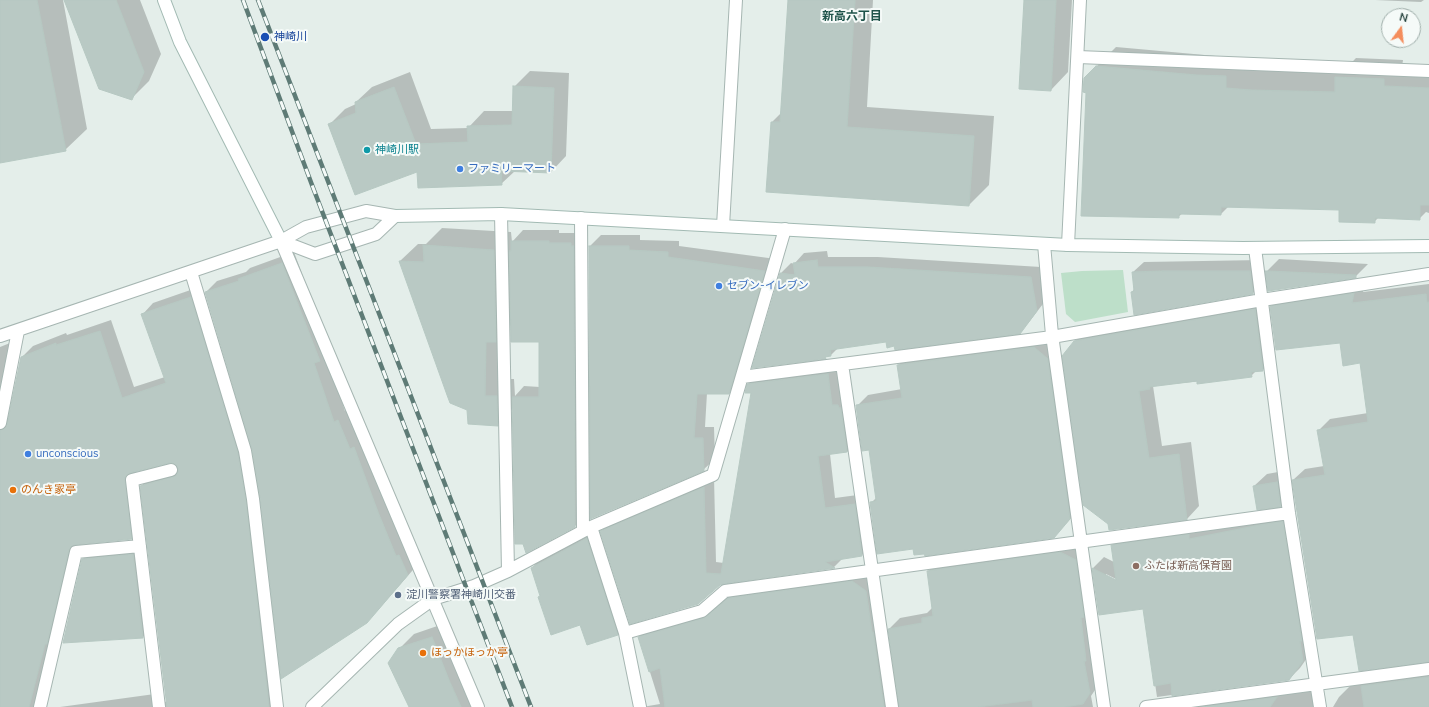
<!DOCTYPE html>
<html>
<head>
<meta charset="utf-8">
<style>
  body { margin:0 }
  #map { position:relative; width:1429px; height:707px; overflow:hidden; background:#e4eeea; font-family:Mulish,sans-serif }
  canvas { display:block }
  .north { position:absolute; left:1381px; top:8px; width:40px; height:40px; box-sizing:border-box; background:#f5faf8; border:1px solid #a1b0ac; border-radius:50%; rotate:15deg; font-size:11px; font-weight:700; line-height:16px; text-align:center; color:#23403b }
  .north::after { content:''; display:block; margin:auto; width:14px; height:18px; background:#f48d5c; clip-path:polygon(50% 0,100% 100%,50% 72%,0 100%) }
</style>
</head>
<body>
<div id="map">
<canvas width="1429" height="707"></canvas>
<div class="north">N</div>
</div>
<script>
const c = document.querySelector('canvas').getContext('2d');
c.lineJoin = 'round';
function paint(path, color) { c.fillStyle = color; c.fill(path, 'evenodd'); }
const poly = rows => new Path2D(rows.map(r => 'M' + r).join(''));
function trace(path, color, width, dash) { c.strokeStyle = color; c.lineWidth = width; c.lineCap = dash ? 'butt' : 'round'; c.setLineDash(dash || []); c.stroke(path); }
function write(font, color, halo, rows, align = 'center') {
  c.font = font + ' Mulish,"Noto Sans JP",sans-serif'; c.lineWidth = 4; c.setLineDash([]); c.textBaseline = 'middle'; c.strokeStyle = halo; c.fillStyle = color; for (const [text, x, y, turn = 0] of rows) {
    c.save(); c.translate(x, y); c.rotate((+turn || 0) * Math.PI / 180); c.textAlign = isNaN(turn) ? turn : align; if (halo) c.strokeText(text, 0, 0); c.fillText(text, 0, 0); c.restore();
  }
}
paint(poly([
  [1123,270,1128,312,1075,322,1066,314,1061,273,1082,271]
]), '#bddfc9');
paint(poly([
  [0,0,63,0,87,129,65,150,0,162],
  [65,0,140,0,161,54,149,81,131,99],
  [789,0,873,0,867,107,994,116,989,185,969,205,772,122,782,112],
  [1025,0,1072,0,1068,72,1051,90],
  [1375,0,1424,0,1421,2],
  [1116,47,1216,56,1245,58,1245,69,1341,73,1356,58,1403,60,1402,67,1429,68,1429,213,1426,212,1419,219,1379,217,1374,222,1340,209,1229,206,1221,214,1183,213,1178,217,1087,92,1085,78],
  [530,71,569,73,566,156,551,172,515,171,501,184,418,170,330,124,345,109,356,104,356,102,372,87,410,72,431,129,468,128,484,111,514,111,514,87],
  [442,228,511,232,512,242,523,230,559,230,559,233,582,233,586,515,575,526,513,408,497,425,468,409,400,261,418,244,426,244],
  [512,324,540,341,540,387,524,386,515,396,514,379,503,379,503,333],
  [601,235,640,235,640,240,679,241,679,246,776,259,740,381,729,393,707,393,705,427,714,427,715,459,703,470,590,246],
  [827,251,828,257,878,257,1041,267,1046,300,1029,322,1019,332,895,345,887,340,839,347,831,355,827,356,825,358,781,273,791,263,794,264,804,253],
  [294,252,330,349,326,353,345,411,350,410,419,563,378,610,367,622,261,498,253,450,206,292,217,281,246,272,250,268],
  [1279,259,1368,264,1355,277,1269,290,1267,271],
  [1261,260,1264,282,1253,293,1132,292,1134,289,1133,272,1144,262],
  [1365,282,1363,292,1429,284,1429,661,1354,634,1293,480,1305,469,1324,466,1318,431,1330,419,1368,413,1361,362,1341,341,1271,307,1283,295],
  [202,286,249,441,256,488,277,707,60,707,162,693,164,701,168,703,141,486,153,475,179,467,173,462,136,470,142,527,131,538,78,543,39,707,0,707,0,347,10,343,7,418,10,418,21,358,33,346,66,333,67,335,111,320,134,387,165,377,142,315,153,303],
  [1268,297,1275,357,1263,370,1256,371,1251,376,1153,386,1162,446,1191,442,1199,506,1187,519,1075,341,1088,328],
  [1046,336,1081,507,1054,537,914,548,871,503,877,497,870,449,857,406,868,395,902,389,898,365,909,354],
  [838,363,858,441,847,452,830,454,835,498,865,494,873,545,862,555,843,558,834,567,724,583,601,532,612,521,714,477,716,562,724,563,752,392,748,384,759,373],
  [1289,470,1292,493,1280,506,1254,486,1267,474],
  [1294,511,1314,648,1300,668,1289,679,1157,697,1144,608,1100,614,1093,568,1104,557,1114,562,1112,546,1123,534],
  [1106,574,1120,581,1120,583,1106,576],
  [594,531,625,627,617,634,581,623,539,597,541,595,532,568,539,560],
  [1072,542,1087,549,1101,681,1091,696,1093,707,900,707,901,702,898,707,642,707,660,704,639,637,650,626,716,607,740,587,864,570,876,580,895,697,897,701,900,702,889,629,900,618,927,613,932,608,928,571,939,560],
  [144,544,154,626,143,637,83,559,94,548],
  [446,623,482,707,410,707,399,649,414,634],
  [1429,667,1429,707,1333,707,1339,697,1351,685],
  [1317,689,1319,707,1166,707]
]), '#0003');
const building = poly([
  [0,0,37,0,66,151,0,163,0,0],
  [64,0,116,0,144,72,132,100,99,89,64,0],
  [788,0,855,0,847,127,974,136,969,206,766,192,771,122,780,122,788,0],
  [1024,0,1056,0,1051,91,1019,89,1024,0],
  [1096,66,1196,75,1226,76,1226,88,1251,90,1335,92,1335,77,1384,79,1384,86,1429,88,1429,205,1420,205,1420,220,1375,218,1375,223,1339,222,1339,210,1221,207,1221,215,1179,214,1179,218,1081,216,1086,93,1083,92,1084,78,1096,66],
  [513,86,554,88,551,173,501,171,502,185,418,188,417,172,355,195,328,124,356,113,355,102,394,87,416,144,468,142,467,126,512,125,513,86],
  [511,241,549,241,549,243,571,243,571,246,574,246,575,527,526,553,523,544,515,544,512,397,539,397,539,342,511,342,509,251,511,251,511,241],
  [423,245,494,250,496,342,486,342,485,396,497,396,498,426,468,424,467,410,450,403,447,395,399,261,424,262,423,245],
  [589,246,629,246,629,250,668,252,668,257,765,271,729,394,697,394,694,438,703,438,704,471,590,519,589,246],
  [817,260,818,267,868,267,1031,277,1037,311,1020,334,895,350,894,346,887,348,886,342,830,350,831,356,825,357,826,359,752,368,780,273,795,275,793,263,817,260],
  [282,263,320,361,314,363,334,422,338,420,350,449,354,447,378,512,396,556,399,555,408,575,367,623,281,679,260,498,252,450,205,292,239,281,238,279,282,263],
  [1163,271,1250,271,1253,294,1134,315,1131,292,1134,291,1132,272,1163,271],
  [1265,271,1268,271,1356,275,1356,278,1268,291,1265,271],
  [1354,293,1352,303,1426,294,1427,303,1429,302,1429,662,1359,671,1353,635,1317,639,1292,480,1325,475,1317,430,1368,422,1360,363,1343,366,1340,343,1276,350,1270,306,1354,293],
  [191,297,238,453,246,500,269,707,167,707,140,486,176,476,178,472,178,468,173,463,170,463,130,473,125,477,132,539,75,545,71,547,69,550,47,644,45,644,29,707,0,707,0,430,5,428,7,424,21,357,56,343,56,345,100,331,122,398,166,383,141,314,191,297],
  [1255,309,1263,371,1251,372,1252,377,1197,384,1197,381,1149,387,1150,389,1139,391,1149,458,1179,454,1187,520,1109,530,1108,524,1083,505,1062,356,1074,341,1255,309],
  [1034,347,1048,359,1070,519,1054,538,925,556,924,554,914,555,913,549,877,554,870,502,876,501,876,500,869,450,862,451,856,405,902,398,897,365,1034,347],
  [828,374,832,405,838,405,839,408,841,408,847,452,818,456,825,508,855,504,862,556,825,562,835,568,724,584,720,585,698,604,630,624,600,531,704,487,706,573,721,574,751,393,745,393,747,384,828,374],
  [1277,482,1281,507,1257,510,1253,486,1277,482],
  [1283,521,1302,641,1300,641,1303,661,1289,680,1172,696,1171,683,1154,686,1143,609,1099,615,1092,568,1116,580,1111,545,1189,534,1189,539,1259,525,1283,521],
  [587,538,618,635,587,645,580,625,551,635,538,597,540,596,531,568,587,538],
  [1060,552,1076,560,1084,617,1081,618,1086,661,1084,661,1090,693,1083,704,1064,707,1033,707,1032,700,977,707,899,707,888,629,922,623,922,618,933,616,927,571,1060,552],
  [133,554,143,638,63,643,82,559,133,554],
  [852,581,866,591,872,632,873,632,884,707,665,707,660,668,649,672,638,637,704,618,728,598,852,581],
  [432,637,449,680,461,707,409,707,388,663,398,648,432,637],
  [1429,677,1429,707,1364,707,1361,686,1429,677],
  [1277,697,1270,707,1202,707,1277,697]
]);
paint(building, '#b9c9c4');
trace(building, '#b6c8c2', 1);
const street = poly([
  [1078,57,1429,71],
  [501,214,508,571],
  [581,218,583,531],
  [723,226,736,0],
  [281,241,478,707],
  [281,241,315,254,376,234,395,216],
  [1044,244,1052,335,1104,707],
  [1068,245,1080,0],
  [1255,248,1289,513,1320,707],
  [191,272,245,451,253,499,277,707],
  [0,336,281,241,306,227,366,211,395,216],
  [842,364,892,707],
  [742,377,1052,337,1262,300,1429,274],
  [0,423,18,331],
  [591,527,625,633,640,707],
  [625,633,702,611,725,591,1289,513],
  [40,707,76,552,140,546],
  [159,707,132,480,171,470],
  [312,707,398,624,433,599,474,586,508,571,591,527,713,475,785,229],
  [1146,707,1429,669]
]);
const secondary = poly([
  [164,0,180,42,281,241],
  [395,216,501,214,1068,245,1243,248,1429,246]
]);
trace(street, '#a6b6b2', 14);
trace(secondary, '#a2bab3', 14);
trace(street, '#fff', 12);
trace(secondary, '#fff', 12);
const rail = poly([
  [243,0,312,185,512,707],
  [258,0,531,707]
]);
trace(rail, '#5e7b76', 4.5);
trace(rail, '#f5faf8', 3, [9]);
for (const [x, y, r, color] of [
  [265,37,5,"#1a4fb4"],
  [367,150,4,"#0f9aa8"],
  [460,169,4,"#3f7fe0"],
  [719,286,4,"#3f7fe0"],
  [28,454,4,"#3f7fe0"],
  [13,490,4,"#e8710a"],
  [1136,566,4,"#8d6e63"],
  [398,595,4,"#5c6f8a"],
  [423,653,4,"#e8710a"]
]) { const dot = new Path2D(); dot.arc(x, y, r, 0, 2 * Math.PI); c.fillStyle = color; c.fill(dot); trace(dot, '#f5faf8', 1.5); }
write('11px', '#164399', '#f5faf8', [
  ["神崎川",274,37]
], 'left');
write('11px', '#0d838f', '#f5faf8', [
  ["神崎川駅",375,150]
], 'left');
write('11px', '#366cbe', '#f5faf8', [
  ["ファミリーマート",468,169],
  ["セブン-イレブン",727,286],
  ["unconscious",36,454]
], 'left');
write('11px', '#c56008', '#f5faf8', [
  ["のんき家亭",21,490],
  ["ほっかほっか亭",431,653]
], 'left');
write('11px', '#785e54', '#f5faf8', [
  ["ふたば新高保育園",1144,566]
], 'left');
write('11px', '#4e5e75', '#f5faf8', [
  ["淀川警察署神崎川交番",406,595]
], 'left');
write('bold 12px', '#1e534a', '#f5faf8', [
  ["新高六丁目",852,16]
]);
</script>
</body>
</html>
